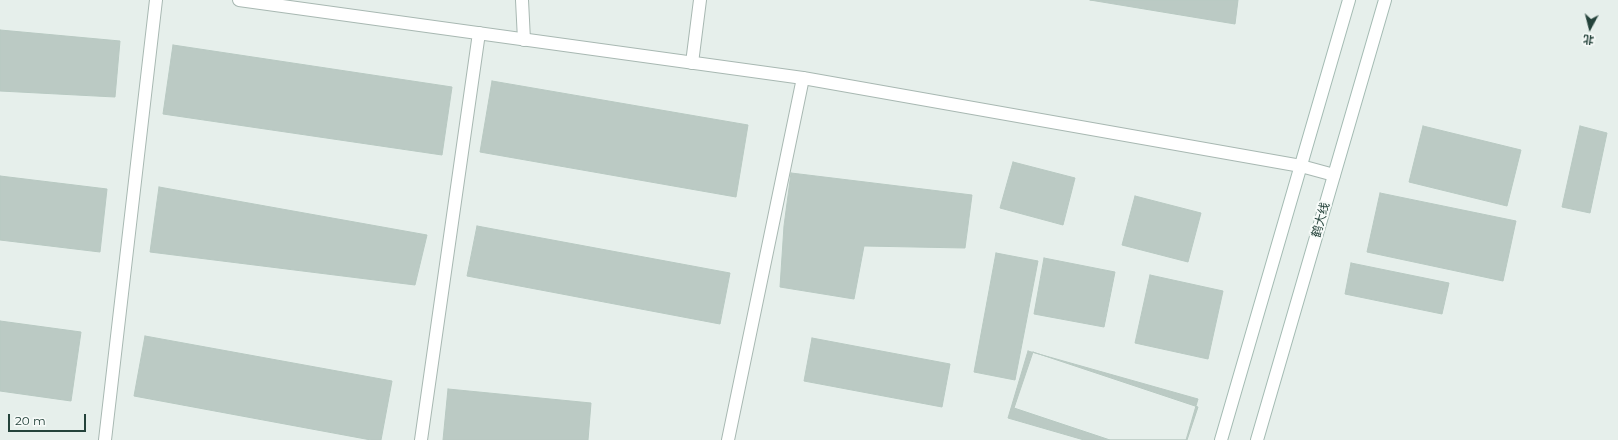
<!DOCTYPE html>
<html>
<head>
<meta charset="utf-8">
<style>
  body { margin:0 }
  #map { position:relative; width:1618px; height:440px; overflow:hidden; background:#e6efeb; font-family:Montserrat,"Noto Sans SC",sans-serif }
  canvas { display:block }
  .north { position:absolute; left:1570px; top:8px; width:40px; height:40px; -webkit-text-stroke:3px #f7fbf9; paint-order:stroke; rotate:187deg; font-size:11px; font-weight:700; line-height:16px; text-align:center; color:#24423a }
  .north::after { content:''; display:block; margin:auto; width:14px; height:18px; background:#24423a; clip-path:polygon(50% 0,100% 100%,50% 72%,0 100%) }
  .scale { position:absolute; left:8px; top:414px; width:78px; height:18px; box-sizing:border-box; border:2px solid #24423a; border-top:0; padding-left:5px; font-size:12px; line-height:14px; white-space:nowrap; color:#24423a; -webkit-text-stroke:3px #f7fbf9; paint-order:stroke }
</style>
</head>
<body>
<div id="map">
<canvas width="1618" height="440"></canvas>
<div class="north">北</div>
<div class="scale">20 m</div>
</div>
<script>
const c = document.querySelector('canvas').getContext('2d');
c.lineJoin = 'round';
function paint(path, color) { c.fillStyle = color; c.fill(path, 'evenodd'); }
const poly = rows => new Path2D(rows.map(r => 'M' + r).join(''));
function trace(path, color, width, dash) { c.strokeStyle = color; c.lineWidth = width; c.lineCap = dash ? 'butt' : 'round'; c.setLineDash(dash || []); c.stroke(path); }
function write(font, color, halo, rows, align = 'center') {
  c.font = font + ' Montserrat,"Noto Sans SC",sans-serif'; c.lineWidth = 4; c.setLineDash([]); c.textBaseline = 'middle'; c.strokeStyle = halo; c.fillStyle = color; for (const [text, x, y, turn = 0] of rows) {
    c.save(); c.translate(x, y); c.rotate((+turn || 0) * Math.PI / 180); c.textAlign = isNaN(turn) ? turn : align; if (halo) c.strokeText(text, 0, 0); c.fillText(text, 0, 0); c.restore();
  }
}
const building = poly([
  [1090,0,1238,0,1235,24,1090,0],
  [0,30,120,41,115,97,0,91,0,30],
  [173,45,452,87,442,155,163,114,173,45],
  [492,81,748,125,736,197,480,152,492,81],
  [1423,126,1521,150,1507,206,1409,182,1423,126],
  [1580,126,1607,133,1590,213,1562,207,1580,126],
  [1013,162,1075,178,1063,225,1000,208,1013,162],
  [791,173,972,195,965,248,864,246,854,299,780,287,784,226,791,173],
  [0,176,107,189,100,252,0,240,0,176],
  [159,187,427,235,415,285,150,252,159,187],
  [1380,193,1516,221,1503,281,1367,252,1380,193],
  [1135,196,1201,213,1188,262,1122,245,1135,196],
  [477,226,730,273,720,324,467,276,477,226],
  [996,253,1038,261,1015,380,974,372,996,253],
  [1044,258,1115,272,1104,327,1034,314,1044,258],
  [1351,263,1449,283,1442,314,1345,294,1351,263],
  [1150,275,1223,291,1208,359,1135,343,1150,275],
  [0,321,81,332,71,401,0,391,0,321],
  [145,336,392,381,381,440,371,440,134,396,145,336],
  [812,338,950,364,942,407,804,381,812,338],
  [1028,351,1198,399,1186,440,1084,440,1008,418,1028,351],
  [1033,352,1198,407,1187,440,1110,440,1014,408,1033,352],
  [448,389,591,403,588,440,443,440,448,389]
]);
paint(building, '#bbcac4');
trace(building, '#b8c9c2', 1);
const minor = poly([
  [522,0,524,40],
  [692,63,700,0],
  [105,440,156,0],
  [421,440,479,33],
  [728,440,803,78]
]);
const tertiary = poly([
  [239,0,803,78,1301,166,1334,175]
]);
const secondary = poly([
  [1221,440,1349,0],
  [1257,440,1385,0]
]);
trace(minor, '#a8b8b2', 14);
trace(tertiary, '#a8b8b2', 14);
trace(secondary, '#a4bbb3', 14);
trace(minor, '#fff', 12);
trace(tertiary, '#fff', 12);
trace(secondary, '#fff', 12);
write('12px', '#24423a', '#f7fbf9', [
  ["鹤大线",1321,220,-74]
]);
</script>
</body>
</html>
